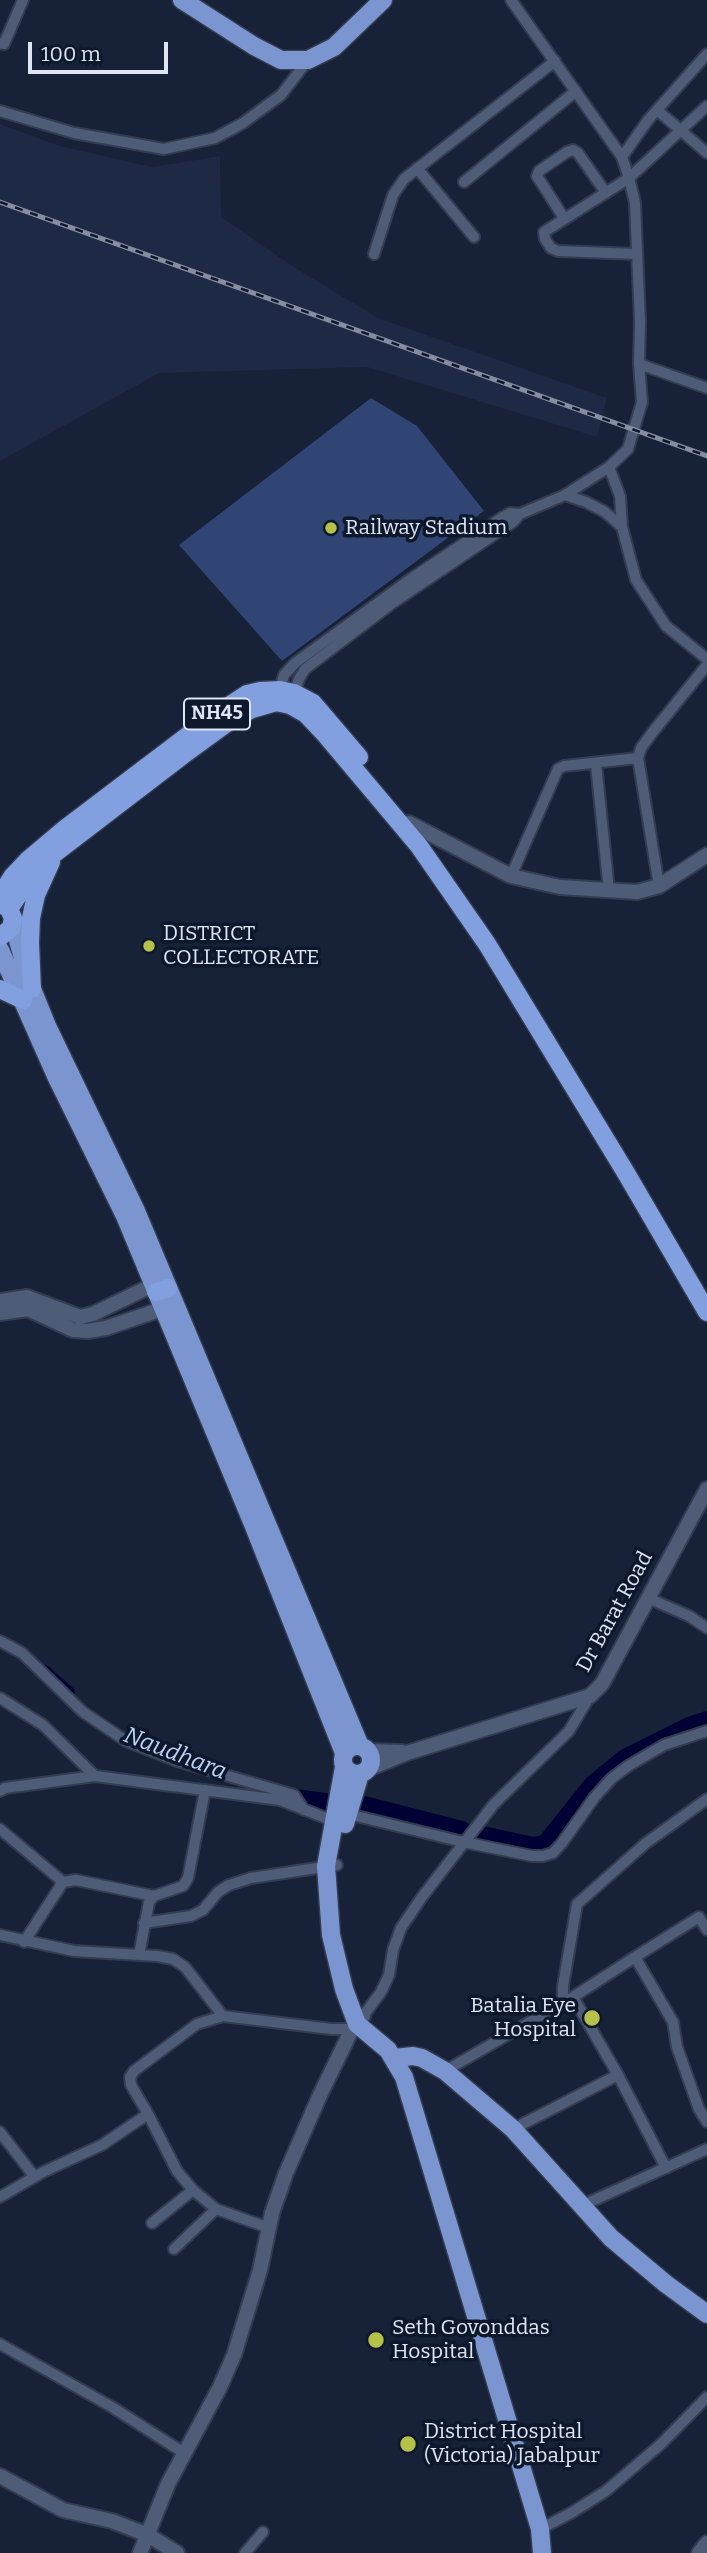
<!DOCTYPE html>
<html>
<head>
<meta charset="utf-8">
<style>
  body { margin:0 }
  #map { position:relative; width:707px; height:2553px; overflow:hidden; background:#172137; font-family:Bitter,serif }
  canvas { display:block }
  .scale { position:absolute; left:28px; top:42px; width:140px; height:32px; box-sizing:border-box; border:4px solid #dde5f4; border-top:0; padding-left:9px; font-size:21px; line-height:24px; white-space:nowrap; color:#dde5f4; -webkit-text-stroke:5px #0e182c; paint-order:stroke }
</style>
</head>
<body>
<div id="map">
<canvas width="707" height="2553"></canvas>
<div class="scale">100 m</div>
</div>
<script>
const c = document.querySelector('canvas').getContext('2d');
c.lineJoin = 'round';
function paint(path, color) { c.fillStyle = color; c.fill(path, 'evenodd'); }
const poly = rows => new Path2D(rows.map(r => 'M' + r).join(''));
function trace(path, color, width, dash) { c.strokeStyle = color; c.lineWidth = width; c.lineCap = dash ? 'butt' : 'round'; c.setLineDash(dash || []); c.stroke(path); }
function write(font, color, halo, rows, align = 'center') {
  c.font = font + ' Bitter,serif'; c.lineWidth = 7; c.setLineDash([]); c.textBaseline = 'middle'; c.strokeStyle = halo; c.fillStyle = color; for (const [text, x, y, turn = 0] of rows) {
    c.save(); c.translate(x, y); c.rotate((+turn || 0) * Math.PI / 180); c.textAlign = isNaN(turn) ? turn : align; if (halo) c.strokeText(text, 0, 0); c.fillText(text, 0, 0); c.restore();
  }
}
paint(poly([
  [0,124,60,146,152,167,220,156,221,217,294,267,378,318,607,398,597,437,367,367,159,373,0,461]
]), '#1d2945');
paint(poly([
  [371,398,417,426,484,511,282,661,179,545]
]), '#304574');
trace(poly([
  [45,1670,70,1692]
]), '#010034', 10);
trace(poly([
  [295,1798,325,1802],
  [360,1804,462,1830],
  [478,1834,533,1846,545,1844,592,1785,625,1758,689,1726,707,1720]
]), '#010034', 18);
const minor = poly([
  [0,43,4,44,23,0],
  [657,110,707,153],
  [0,111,74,133,164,149,215,138,243,123,281,95,308,60],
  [622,157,648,120,707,54],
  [417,168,474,237],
  [464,182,576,91],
  [564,218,537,176,539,171,567,152,573,150,578,153,606,193],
  [374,254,393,195,404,179,555,61],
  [637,254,558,251,551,248,545,239,544,232,629,178,707,106],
  [639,364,707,388],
  [609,467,620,496,622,527,636,580,666,626,707,659],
  [565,495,586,502,605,512,622,527],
  [278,695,284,675,295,663,412,578,503,517,510,513,520,514,565,495,609,467,628,449,642,402,639,364,640,322,635,203,629,178,622,157,511,0],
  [293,696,299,679,305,669,394,602,513,522,520,514],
  [596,764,609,891],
  [511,876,558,769,564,766,638,758],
  [659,886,638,758,641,748,652,733,707,665],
  [648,1598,689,1616,707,1628],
  [0,1641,22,1653,83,1712,126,1741,177,1761,294,1795,304,1810],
  [0,1698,43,1725,95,1776],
  [0,1791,5,1788,95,1776,280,1800,336,1822],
  [348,1814,463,1842,532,1856,543,1856,553,1853,562,1843,594,1798,611,1779,628,1766,664,1745,707,1731],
  [0,1829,63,1882],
  [144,1923,191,1916,203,1910,218,1892,229,1885,251,1878,337,1865],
  [707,1930,699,1917,635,1957,673,2022,677,2047,699,2109,707,2122],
  [0,1935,74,1951,157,1956,173,1959,185,1967,223,2016],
  [24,1942,63,1882,76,1880,154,1896],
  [139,1955,149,1902,154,1896,183,1886,188,1878,205,1790],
  [573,1997,618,2075,666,2168],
  [563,2003,563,1986,577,1904,646,1843,707,1799],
  [363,2016,381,1992,389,1975,393,1950,401,1928,422,1897,494,1804,569,1731,590,1696],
  [445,2071,573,1997,635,1957],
  [148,2114,177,2171,193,2190,216,2209,269,2228],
  [513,2129,618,2075],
  [0,2132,34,2176],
  [0,2197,43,2172,102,2145,148,2114,131,2085,130,2077,134,2071,197,2024,223,2016,331,2029,352,2029],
  [581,2206,707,2149],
  [152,2223,193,2190],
  [174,2249,216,2209],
  [0,2344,112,2407,184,2453],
  [540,2529,571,2513,606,2491,661,2444,707,2397],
  [245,2553,263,2532]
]);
const tertiary = poly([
  [399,824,409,823,511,876,560,887,637,892,659,886,707,855],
  [0,1301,27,1297,80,1317,93,1314,153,1285],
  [0,1313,28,1309,73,1330,88,1331,106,1328,162,1309],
  [368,1751,402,1752],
  [368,1769,407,1753,590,1696,602,1684,707,1489],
  [0,2476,63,2510,112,2521,148,2535,177,2553],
  [140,2553,168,2484,220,2387,234,2355,260,2270,272,2213,286,2173,320,2095,352,2029,363,2016],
  [699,2553,707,2543]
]);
const primary = poly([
  [182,0,254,46,281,60,308,60,334,47,383,0],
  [13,923,32,989,47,1026,136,1211,360,1746],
  [0,950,57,1078,125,1216,253,1524,344,1753],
  '343 1760a14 14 0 1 1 28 0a14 14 0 1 1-28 0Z',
  [344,1767,326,1866,331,1935,344,1989,357,2024,388,2050,404,2077,540,2529,542,2553],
  [345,1824,360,1774],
  [394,2058,413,2056,422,2058,445,2071,513,2129,611,2238,666,2284,707,2314]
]);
const trunk = poly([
  [0,896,12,877,28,860,66,828,215,715,247,694,260,691,280,690,294,693,313,703,359,757],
  [0,903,9,909,13,918,11,928,0,937],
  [9,909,32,875,55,853,183,755,231,720,252,709,276,702,290,705,306,714,324,733,419,846,487,944,626,1173,707,1312],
  [0,989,23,1000],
  [32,989,30,943,31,918,36,895,51,862],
  [156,1292,168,1288]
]);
trace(minor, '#333c51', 14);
trace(tertiary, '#333c51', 18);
trace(primary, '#333c51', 21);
trace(trunk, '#333c51', 21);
trace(minor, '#4e5c78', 10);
trace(tertiary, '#4e5c78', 14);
trace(primary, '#7a95cf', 18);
trace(trunk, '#82a0e0', 18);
const rail = poly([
  [0,202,707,456]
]);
trace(rail, '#858ea0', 5);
trace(rail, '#0e182c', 2.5, [8]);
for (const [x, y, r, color] of [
  [331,528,7,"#b6c149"],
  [149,946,7,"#b6c149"],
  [592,2018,9,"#b6c149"],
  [376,2340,9,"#b6c149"],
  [408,2444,9,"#b6c149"]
]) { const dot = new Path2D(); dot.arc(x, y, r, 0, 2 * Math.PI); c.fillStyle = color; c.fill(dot); trace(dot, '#0e182c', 2.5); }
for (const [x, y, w] of [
  [217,714,66]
]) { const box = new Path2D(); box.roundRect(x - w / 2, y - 15.5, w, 31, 5); c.fillStyle = '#0e182c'; c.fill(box); trace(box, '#dde5f4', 2); }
write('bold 19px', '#dde5f4', null, [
  ["NH45",217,714]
]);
write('21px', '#dde5f4', '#0e182c', [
  ["Railway Stadium",345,528],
  ["DISTRICT",163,934],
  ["COLLECTORATE",163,958],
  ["Batalia Eye",576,2006,"right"],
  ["Hospital",576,2030,"right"],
  ["Seth Govonddas",392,2328],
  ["Hospital",392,2352],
  ["District Hospital",424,2432],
  ["(Victoria) Jabalpur",424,2456]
], 'left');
write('21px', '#dde5f4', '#0e182c', [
  ["Dr Barat Road",615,1612,-61]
]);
write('italic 23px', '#bfd1f6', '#0e182c', [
  ["Naudhara",175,1754,21]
]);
</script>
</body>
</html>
